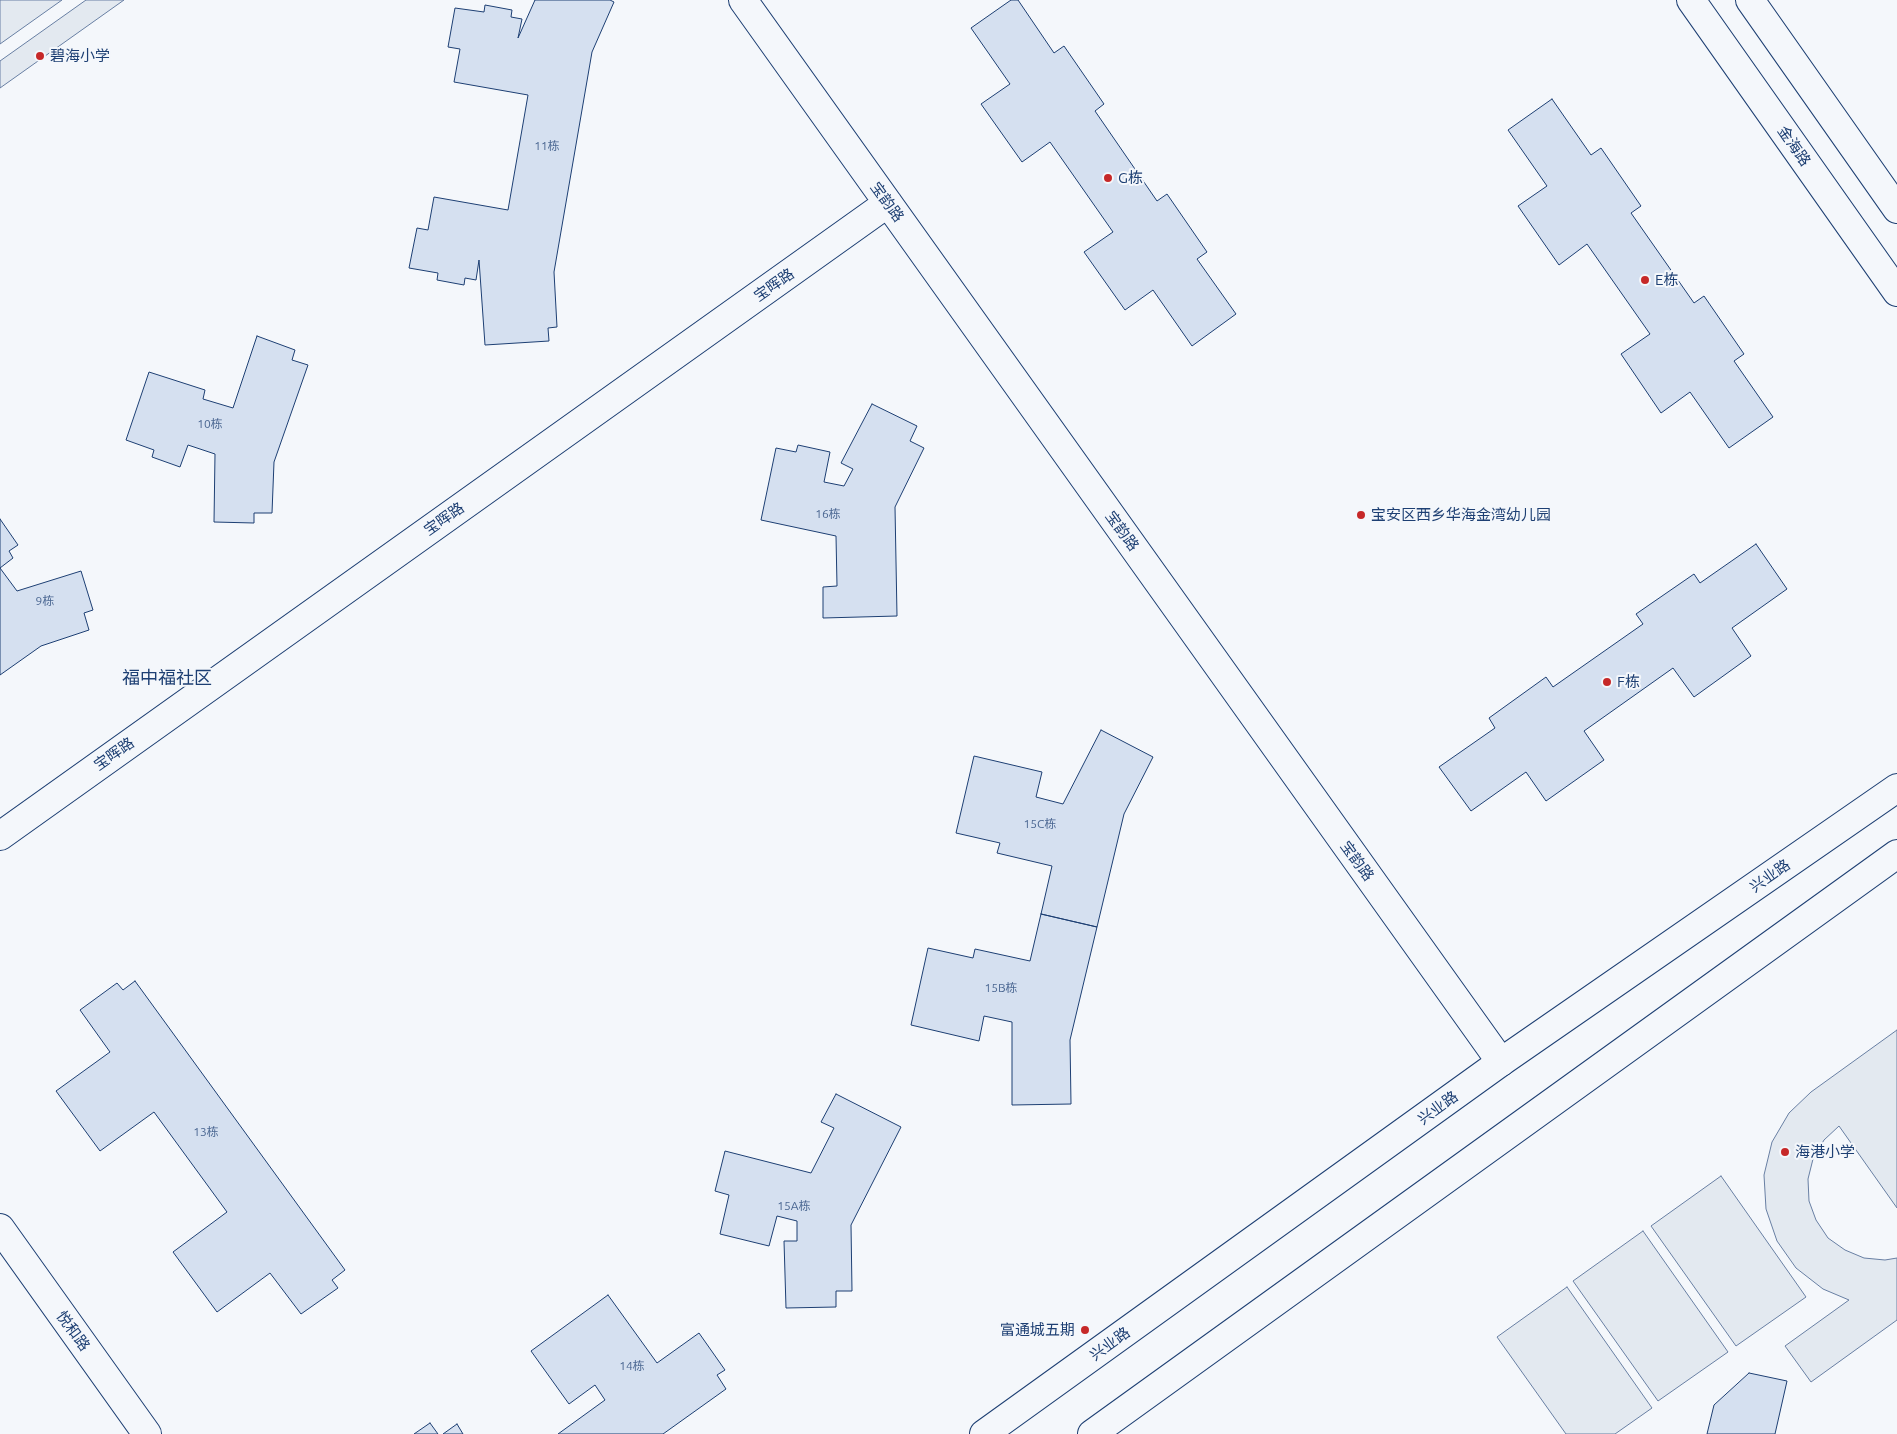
<!DOCTYPE html>
<html>
<head>
<meta charset="utf-8">
<style>
  body { margin:0 }
  canvas { display:block; background:#f4f7fb }
</style>
</head>
<body>
<canvas width="1897" height="1434"></canvas>
<script>
const c = document.querySelector('canvas').getContext('2d');
c.lineJoin = 'round';
function paint(path, color) { c.fillStyle = color; c.fill(path, 'evenodd'); }
const poly = rows => new Path2D(rows.map(r => 'M' + r).join(''));
function trace(path, color, width, dash) { c.strokeStyle = color; c.lineWidth = width; c.lineCap = dash ? 'butt' : 'round'; c.setLineDash(dash || []); c.stroke(path); }
function write(font, color, halo, rows, align = 'center') {
  c.font = font + ' Ubuntu,"Noto Sans SC",sans-serif'; c.lineWidth = 4; c.setLineDash([]); c.textBaseline = 'middle'; c.strokeStyle = halo; c.fillStyle = color; for (const [text, x, y, turn = 0] of rows) {
    c.save(); c.translate(x, y); c.rotate((+turn || 0) * Math.PI / 180); c.textAlign = isNaN(turn) ? turn : align; if (halo) c.strokeText(text, 0, 0); c.fillText(text, 0, 0); c.restore();
  }
}
const green = poly([
  [0,0,62,0,0,44,0,0],
  [86,0,124,0,0,88,0,61,86,0],
  [1897,1030,1897,1208,1839,1126,1824,1140,1813,1159,1808,1179,1809,1201,1816,1220,1828,1238,1845,1250,1864,1258,1885,1260,1897,1258,1897,1320,1811,1382,1785,1346,1849,1300,1823,1289,1796,1268,1777,1241,1766,1209,1764,1175,1772,1142,1789,1113,1811,1092,1897,1030],
  [1721,1176,1806,1297,1736,1346,1651,1226,1721,1176],
  [1643,1231,1728,1352,1658,1401,1573,1281,1643,1231],
  [1567,1287,1652,1408,1615,1434,1566,1434,1497,1337,1567,1287]
]);
paint(green, '#e3e9f0');
trace(green, '#687fa3', 1);
const building = poly([
  [535,0,610,0,614,2,592,52,554,272,557,327,548,328,549,341,485,345,479,260,476,280,465,278,464,285,437,280,438,273,409,268,417,228,428,230,434,197,508,210,528,95,454,82,460,49,448,47,455,8,484,12,485,5,512,10,511,17,522,19,518,38,535,0],
  [1011,0,1018,0,1054,53,1064,46,1104,104,1095,111,1157,201,1167,194,1207,252,1197,259,1236,314,1192,346,1153,290,1125,310,1084,252,1113,232,1050,142,1022,162,981,104,1010,84,971,28,1011,0],
  [1552,99,1591,155,1601,148,1641,206,1631,213,1694,303,1704,296,1744,354,1734,361,1773,417,1729,448,1690,392,1661,413,1621,354,1650,334,1587,244,1559,265,1518,206,1547,186,1508,130,1552,99],
  [257,336,295,350,292,360,308,365,274,462,272,513,254,513,254,523,214,522,215,454,188,445,180,467,152,457,154,450,126,440,149,372,205,390,203,399,233,408,257,336],
  [872,404,917,426,910,441,924,448,895,507,897,616,823,618,823,587,837,586,836,536,761,520,776,448,796,452,798,445,830,452,824,482,844,486,853,469,841,463,872,404],
  [0,519,18,545,9,551,13,558,0,568,17,591,81,571,93,610,84,613,89,630,41,646,0,675,0,519],
  [1756,544,1787,589,1732,628,1751,656,1694,697,1673,668,1584,731,1604,760,1546,801,1526,772,1471,811,1439,767,1495,728,1489,718,1546,677,1553,687,1643,624,1636,614,1694,574,1700,583,1756,544],
  [1101,730,1153,757,1124,814,1097,927,1041,914,1052,866,997,853,1000,843,956,833,974,756,1042,772,1036,797,1063,804,1101,730],
  [1041,914,1097,927,1070,1040,1071,1104,1012,1105,1012,1022,984,1016,979,1041,911,1025,928,948,973,958,975,949,1030,961,1041,914],
  [135,981,345,1270,332,1280,338,1288,301,1314,270,1273,217,1312,173,1252,227,1212,154,1112,100,1151,56,1091,110,1052,80,1010,117,983,123,990,135,981],
  [836,1094,901,1127,851,1225,852,1291,836,1291,836,1307,786,1308,784,1241,797,1241,797,1221,777,1216,769,1246,720,1234,729,1195,715,1191,725,1151,811,1173,834,1128,821,1122,836,1094],
  [608,1295,657,1363,699,1333,725,1370,717,1375,726,1389,663,1434,558,1434,605,1400,595,1385,569,1404,531,1351,608,1295],
  [1749,1373,1787,1381,1775,1434,1707,1434,1714,1405,1749,1373],
  [430,1423,438,1434,414,1434,430,1423],
  [457,1424,463,1434,443,1434,457,1424]
]);
paint(building, '#d5e0f0');
trace(building, '#1d3f73', 1);
const minor = poly([
  [743,0,1501,1062],
  [0,836,888,203]
]);
const tertiary = poly([
  [1691,0,1897,292],
  [1750,0,1897,209],
  [0,1228,147,1434]
]);
const secondary = poly([
  [984,1434,1501,1062,1897,788],
  [1092,1434,1897,854]
]);
trace(minor, '#1d3f73', 30);
trace(tertiary, '#1d3f73', 30);
trace(secondary, '#1d3f73', 30);
trace(minor, '#f4f7fb', 28);
trace(tertiary, '#f4f7fb', 28);
trace(secondary, '#f4f7fb', 28);
for (const [x, y, r, color] of [
  [40,56,5,"#c62828"],
  [1108,178,5,"#c62828"],
  [1645,280,5,"#c62828"],
  [1361,515,5,"#c62828"],
  [1607,682,5,"#c62828"],
  [1785,1152,5,"#c62828"],
  [1085,1330,5,"#c62828"]
]) { const dot = new Path2D(); dot.arc(x, y, r, 0, 2 * Math.PI); c.fillStyle = color; c.fill(dot); trace(dot, '#f4f7fb', 2); }
write('12px', '#4b6792', null, [
  ["11栋",547,146],
  ["10栋",210,424],
  ["16栋",828,514],
  ["9栋",45,601],
  ["15C栋",1040,824],
  ["15B栋",1001,988],
  ["13栋",206,1132],
  ["15A栋",794,1206],
  ["14栋",632,1366]
]);
write('15px', '#1d3f73', '#f4f7fb', [
  ["碧海小学",50,56],
  ["G栋",1118,178],
  ["E栋",1655,280],
  ["宝安区西乡华海金湾幼儿园",1371,515],
  ["F栋",1617,682],
  ["海港小学",1795,1152],
  ["富通城五期",1075,1330,"right"]
], 'left');
write('15px', '#1d3f73', '#f4f7fb', [
  ["金海路",1794,146,55],
  ["宝韵路",887,202,54],
  ["宝晖路",774,285,-35],
  ["宝晖路",444,519,-35],
  ["宝韵路",1122,531,54],
  ["宝晖路",114,754,-35],
  ["宝韵路",1357,861,54],
  ["兴业路",1770,876,-35],
  ["兴业路",1438,1108,-36],
  ["悦和路",73,1331,54],
  ["兴业路",1110,1344,-36]
]);
write('18px', '#1d3f73', '#f4f7fb', [
  ["福中福社区",167,678]
]);
</script>
</body>
</html>
